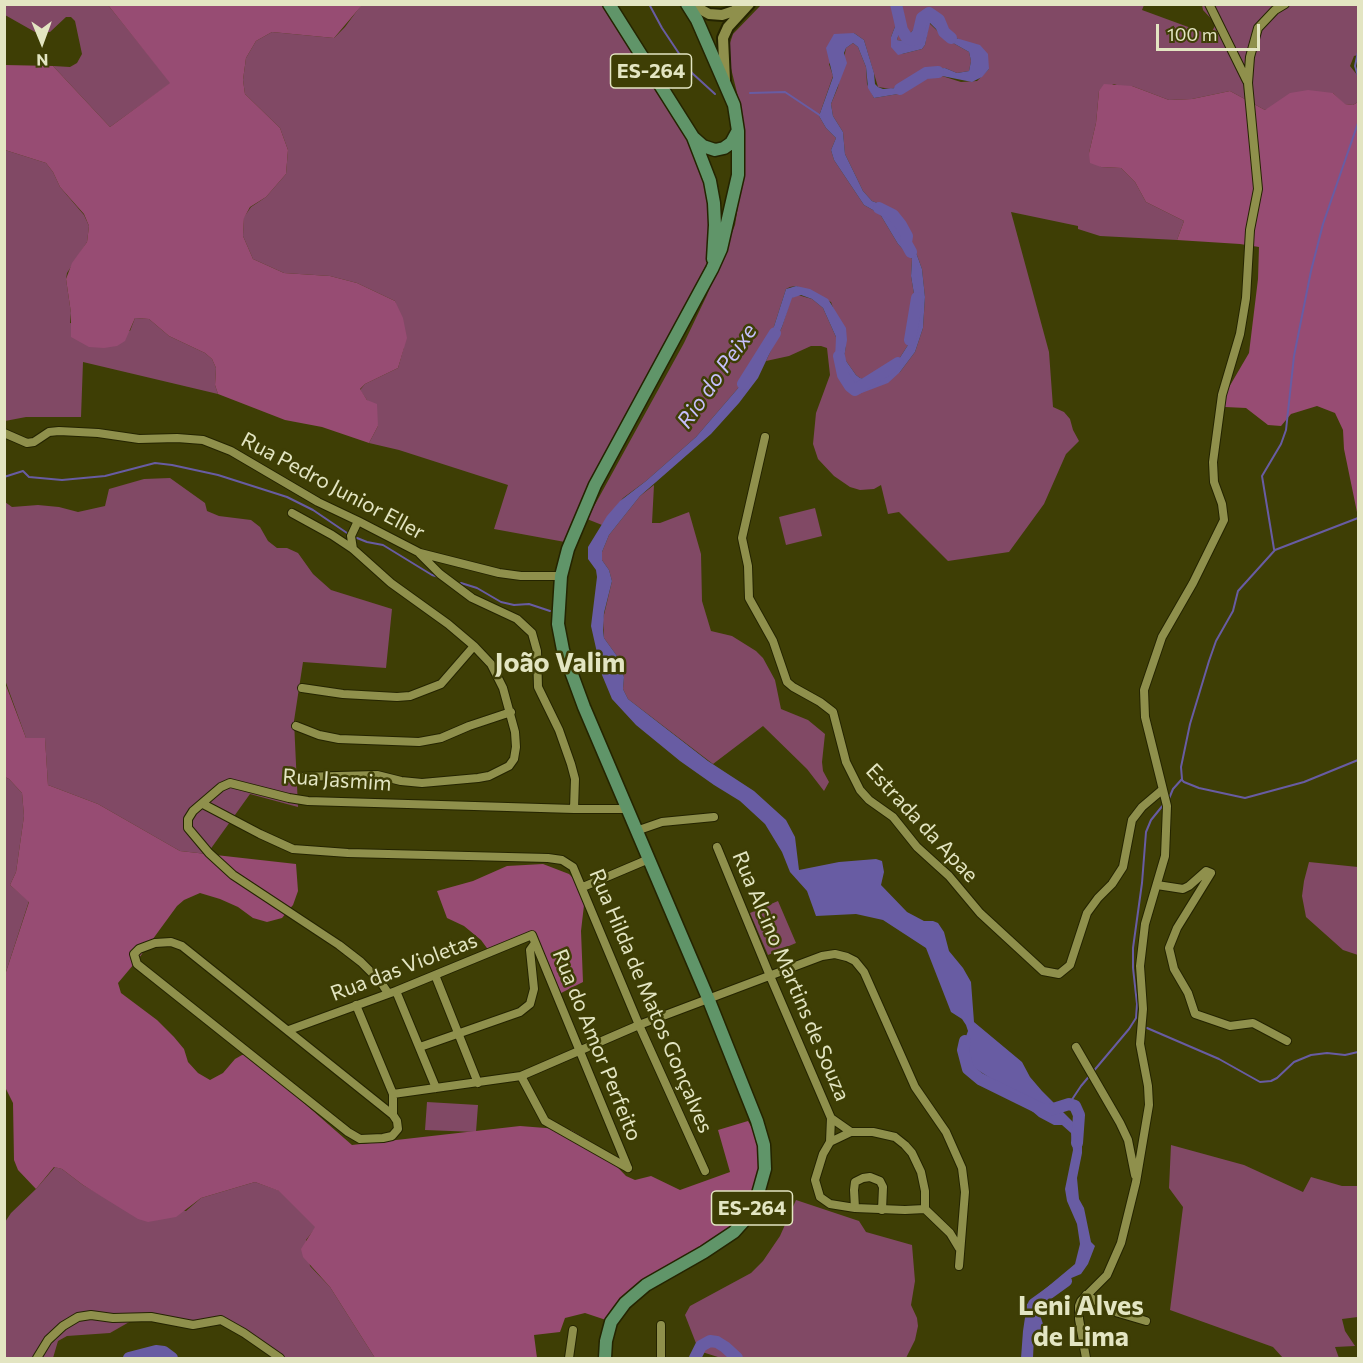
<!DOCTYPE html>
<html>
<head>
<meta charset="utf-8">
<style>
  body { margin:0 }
  #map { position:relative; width:1363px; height:1363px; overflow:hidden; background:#3e3e05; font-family:Commissioner,sans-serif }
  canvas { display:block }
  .frame { position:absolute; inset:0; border:6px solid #e3e5c2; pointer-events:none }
  .north { position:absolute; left:12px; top:12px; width:60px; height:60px; -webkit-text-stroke:4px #3e3e05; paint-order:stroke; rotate:179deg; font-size:16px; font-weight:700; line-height:24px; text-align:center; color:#e3e5c2 }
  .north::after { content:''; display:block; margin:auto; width:21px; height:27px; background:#e3e5c2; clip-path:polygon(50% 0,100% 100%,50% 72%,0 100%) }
  .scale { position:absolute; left:1156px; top:24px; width:104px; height:27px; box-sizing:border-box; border:3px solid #e3e5c2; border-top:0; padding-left:8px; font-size:18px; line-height:21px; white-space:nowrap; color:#e3e5c2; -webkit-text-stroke:4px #3e3e05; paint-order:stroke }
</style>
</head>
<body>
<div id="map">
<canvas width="1363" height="1363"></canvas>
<div class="frame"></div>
<div class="north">N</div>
<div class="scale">100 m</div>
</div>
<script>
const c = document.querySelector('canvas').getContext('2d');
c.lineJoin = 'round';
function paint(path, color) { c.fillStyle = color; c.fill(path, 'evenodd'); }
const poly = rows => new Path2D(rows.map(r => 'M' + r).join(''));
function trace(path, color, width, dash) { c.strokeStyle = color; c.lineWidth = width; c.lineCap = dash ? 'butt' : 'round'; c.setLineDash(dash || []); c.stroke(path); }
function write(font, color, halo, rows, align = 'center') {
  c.font = font + ' Commissioner,sans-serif'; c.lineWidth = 5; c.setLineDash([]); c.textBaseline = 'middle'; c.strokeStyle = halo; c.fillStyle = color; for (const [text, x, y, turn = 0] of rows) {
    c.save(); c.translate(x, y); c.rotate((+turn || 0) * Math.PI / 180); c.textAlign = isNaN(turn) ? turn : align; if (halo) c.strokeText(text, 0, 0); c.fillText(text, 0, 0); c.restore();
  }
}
paint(poly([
  [362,4,605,5,694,148,711,202,710,252,707,263,565,542,494,529,508,485,399,450,369,443,378,426,367,400,360,390,365,384,398,368,404,347,395,301,357,283,330,276,284,273,253,259,243,236,244,217,251,207,266,197,286,174,288,150,280,128,245,94,243,80,246,58,256,41,272,32,334,38,345,27],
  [4,5,108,5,171,83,110,127,53,66,70,67,77,63,82,54,75,21,71,17,66,17,50,32,35,32,5,15],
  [761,5,893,5,896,24,891,37,902,54,922,49,925,45,929,23,946,39,969,52,971,61,969,71,957,73,945,68,927,69,921,78,891,89,878,87,864,40,854,33,829,64,833,76,819,116,826,128,836,138,831,150,834,160,864,205,880,214,898,244,912,259,911,276,916,306,908,345,899,359,882,374,872,380,860,378,856,375,844,358,846,345,831,302,796,286,790,287,786,289,768,345,758,365,696,437,646,481,623,498,602,525,587,519,684,343,707,295,735,225,741,187,743,151,740,105,727,52,733,34],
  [902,5,1144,5,1142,10,1210,35,1216,24,1203,10,1202,5,1358,5,1358,55,1354,56,1350,66,1358,76,1358,102,1353,105,1344,104,1333,93,1265,110,1230,91,1192,99,1169,100,1132,86,1122,87,1114,84,1099,91,1096,123,1089,153,1101,167,1121,168,1135,182,1146,202,1184,221,1177,240,1100,236,1078,229,1078,226,1011,212,1049,352,1053,407,1064,412,1070,419,1073,430,1079,441,1066,454,1044,504,1009,552,948,561,899,512,888,514,881,485,874,489,860,490,850,487,834,476,818,459,813,444,816,413,830,375,827,348,821,346,811,346,789,356,766,361,782,327,791,298,798,295,812,299,823,308,836,337,836,360,854,391,900,372,915,352,923,328,925,297,922,269,914,247,888,207,872,201,863,191,845,154,843,132,833,116,831,104,838,87,846,48,853,43,858,47,866,67,867,84,874,98,898,94,932,76,942,76,961,82,977,81,989,69,960,40,945,31,935,17,913,30,904,41,897,40,904,16],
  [5,150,46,163,53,172,60,187,84,215,89,226,87,242,67,273,66,279,71,313,70,323,130,331,135,318,149,319,169,336,205,353,212,359,216,368,215,385,218,394,83,362,81,417,26,417,5,421],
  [170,478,205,503,207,511,219,516,251,520,260,527,268,541,277,548,287,548,298,553,313,574,331,590,392,609,386,668,303,662,294,721,298,807,250,794,207,854,180,851,98,804,48,785,45,739,26,738,5,680,5,502,12,507,38,505,59,507,78,512,105,506,109,489,144,479],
  [654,485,652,523,660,523,689,512,701,554,702,601,711,631,732,636,756,651,763,658,775,680,781,709,808,720,825,734,822,762,823,771,829,782,824,791,807,769,763,726,713,764,628,699,623,689,624,677,617,656,604,638,603,619,612,581,609,570,602,560,602,552,609,535,640,496],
  [815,508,822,536,786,545,779,517],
  [5,777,9,779,22,793,24,816,16,872,10,885,29,901,5,975],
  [1309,862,1358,867,1358,955,1343,950,1306,917,1302,896,1304,881],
  [778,901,796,943,768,955,750,913],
  [427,1102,478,1105,476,1132,425,1130],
  [1171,1145,1244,1165,1303,1192,1311,1177,1342,1186,1358,1186,1358,1317,1342,1319,1345,1331,1355,1346,1335,1347,1339,1358,1283,1358,1273,1347,1170,1310,1183,1207,1169,1188],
  [55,1167,62,1169,83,1185,106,1198,186,1211,201,1198,255,1182,280,1191,316,1227,306,1240,310,1266,330,1287,375,1358,272,1358,224,1323,212,1323,194,1329,185,1325,148,1319,131,1321,110,1333,67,1336,58,1341,53,1358,5,1358,5,1222,11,1213,36,1189],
  [796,1200,859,1221,866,1232,912,1245,915,1281,911,1305,917,1318,918,1326,915,1340,906,1358,721,1358,699,1351,685,1315,690,1306,751,1273,763,1261,780,1236]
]), '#814965');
paint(poly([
  [108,5,362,5,334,38,272,32,256,41,246,58,243,80,245,94,280,128,288,150,286,174,266,197,250,207,244,218,243,236,253,259,284,273,330,276,357,283,395,301,403,318,407,338,398,368,365,384,360,389,367,400,377,404,378,426,369,443,322,427,285,420,218,394,215,385,216,368,212,359,205,353,169,336,149,319,135,318,125,341,117,346,104,348,89,347,71,337,71,313,66,279,72,263,87,242,89,226,84,214,60,187,53,172,46,163,5,150,5,65,53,66,110,127,170,83],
  [1104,84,1132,86,1169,100,1192,99,1230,91,1265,110,1290,93,1308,90,1333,93,1345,104,1353,105,1358,102,1358,517,1344,449,1343,430,1335,413,1317,406,1291,414,1281,426,1268,425,1246,408,1225,407,1225,394,1249,353,1258,279,1259,247,1240,244,1177,240,1184,221,1146,202,1135,182,1121,168,1101,167,1090,163,1089,153,1096,123,1099,91],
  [4,680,26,738,45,738,48,785,98,804,180,851,296,864,298,891,293,905,282,918,267,922,253,918,238,907,220,899,200,893,184,900,177,906,139,958,118,983,121,993,157,1020,174,1037,184,1049,188,1062,198,1073,210,1080,223,1073,235,1059,242,1055,249,1055,352,1145,520,1126,571,1130,596,1145,626,1176,635,1180,651,1176,680,1190,730,1172,718,1130,748,1121,752,1128,759,1153,761,1177,755,1211,663,1274,609,1321,585,1313,565,1318,560,1332,534,1335,537,1358,375,1358,330,1287,303,1257,301,1249,315,1227,279,1191,255,1182,201,1198,176,1217,148,1222,138,1219,83,1185,62,1169,54,1167,36,1189,18,1170,14,1160,13,1103,5,1087,5,975,29,902,10,885,16,872,24,816,22,793,9,779,5,777],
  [543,864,569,874,577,882,584,896,584,905,581,931,583,982,561,993,535,936,492,955,481,940,464,926,447,918,437,891,473,881,507,866]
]), '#974c73');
paint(poly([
  [893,5,902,5,904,16,897,40,904,41,921,20,931,15,935,17,945,31,956,38,980,45,988,54,989,69,982,77,972,82,942,76,932,76,898,94,874,98,868,88,866,67,858,47,853,43,846,48,844,53,847,63,831,104,833,116,843,132,845,154,863,191,872,201,888,207,914,247,922,269,925,297,923,328,915,352,900,372,888,383,859,394,856,394,835,360,836,337,823,308,812,299,801,295,792,298,782,327,758,378,739,403,711,434,640,496,609,535,602,552,602,560,609,570,612,581,604,613,603,630,604,638,617,656,624,677,623,689,628,699,708,761,754,791,786,820,795,837,799,870,839,862,876,859,882,861,884,872,881,885,907,912,924,921,933,921,938,923,944,932,949,951,963,968,971,982,974,1022,1022,1062,1030,1077,1042,1091,1082,1131,1082,1153,1077,1178,1079,1199,1084,1208,1091,1242,1095,1246,1088,1264,1081,1274,1069,1279,1062,1288,1050,1290,1041,1301,1039,1312,1047,1336,1038,1334,1034,1336,1033,1358,1021,1358,1023,1331,1027,1304,1075,1264,1080,1244,1077,1224,1067,1201,1065,1189,1073,1150,1071,1133,1062,1125,1054,1125,1039,1117,1004,1087,970,1065,963,1054,962,1047,968,1031,966,1025,962,1019,951,1012,926,948,883,920,856,914,816,916,807,891,790,872,782,852,765,824,740,801,714,785,680,761,636,725,612,699,602,675,591,626,597,577,596,570,588,559,588,547,607,516,620,501,646,481,696,437,758,365,768,345,786,289,796,286,810,289,828,299,846,328,847,340,844,358,856,375,860,378,872,380,882,374,899,359,908,345,916,306,911,276,912,259,898,244,880,214,864,205,834,160,831,150,836,138,826,128,819,116,833,77,826,48,834,34,854,33,864,40,874,73,875,84,878,87,883,89,896,88,921,78,927,69,945,68,957,73,969,71,971,61,969,52,946,39,930,23,925,45,922,49,898,55,891,47,891,37,896,24]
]), '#685ca3');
trace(poly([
  [649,4,662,28,692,73,715,94],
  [1358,52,1355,66,1358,76],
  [750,93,785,92,821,116],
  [4,477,23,471,29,477,62,480,105,476,155,463,172,465,218,475,287,497,313,510,347,533],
  [357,538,367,542,383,545,432,575,439,577],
  [1274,549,1262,476,1281,444,1286,430,1294,356,1311,271,1323,224,1358,123],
  [461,583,477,588,501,602,514,605,529,604,550,611],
  [1182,780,1184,782,1199,788,1245,798,1304,782,1358,760],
  [1168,801,1173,789,1182,779,1181,767,1190,724,1209,661,1216,641,1233,611,1238,591,1275,550,1358,518],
  [1147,1028,1219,1059,1260,1082,1271,1081,1277,1078,1294,1062,1311,1055,1327,1053,1345,1055,1358,1052],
  [1069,1104,1081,1086,1129,1029,1136,1018,1137,1004,1133,968,1133,948,1142,883,1146,832,1151,820,1164,804]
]), '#685ca3', 2);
trace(poly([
  [896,4,902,30,907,38,913,40,917,39,922,18,929,13,939,20,944,32,951,38],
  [900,89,926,73,938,72],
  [879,208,893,215,901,225,907,236,906,243,911,252],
  [910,340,917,298],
  [839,356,843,375,850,386,855,390,898,363],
  [743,384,775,333],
  [965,1041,963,1050,968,1069,980,1079,1043,1110,1050,1110,1069,1104,1075,1106,1079,1115,1077,1143],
  [1034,1304,1066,1281],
  [129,1358,156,1351,164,1352,172,1358],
  [695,1358,701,1346,710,1341,717,1342,725,1347,737,1358]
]), '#685ca3', 12);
const minor = poly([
  [1209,4,1247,81],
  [4,433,27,443,34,442,49,432,59,431,98,433,139,439,177,438,203,440,231,451,318,502,358,521,420,553,499,573,521,576,561,576],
  [765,437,742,538,748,566,749,598,773,641,787,682,793,687,820,702,833,712,846,762,860,790,869,800,893,817,917,847,949,876,980,913,1043,971,1059,974,1070,965,1087,913,1098,898,1112,884,1123,867,1132,820,1142,807,1162,790],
  [292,513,332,535,353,549,391,583,448,624,474,646,491,664,503,688,515,732,516,747,514,759,509,766,489,776,478,778,422,783,401,781,377,775,298,777],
  [353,549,351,536,358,521],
  [420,554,440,574,472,598,517,619,532,633,537,651,538,687,559,730,571,764,575,779,574,809],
  [302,688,343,694,397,697,410,696,441,684,474,646],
  [296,726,319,735,339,739,419,742,441,738,469,726,511,712],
  [203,804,260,834,293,849,348,853,548,858,562,860,573,867,639,1025,705,1171],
  [636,831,662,822,714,817],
  [717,847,770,976,831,1118,830,1142],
  [1157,885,1183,889,1189,886,1206,871,1211,873,1177,928,1169,948,1174,969,1188,993,1195,1014,1230,1026,1253,1023,1287,1041],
  [583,887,649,859],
  [435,975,478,1083],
  [396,991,436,1088],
  [388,993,380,981,361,962,339,945,233,875,209,853,188,828,188,819,193,811,221,787,230,783,289,798,308,801,574,809,626,809],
  [356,1005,393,1094,393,1115,397,1121,398,1129,392,1136,383,1138,360,1139,348,1132,137,964,134,954,139,949,155,943,171,942,182,946,393,1115],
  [289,1030,396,991,532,935,628,1168],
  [420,1047,520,1012,530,1004,534,989,530,950,535,943],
  [1076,1047,1120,1123,1128,1140,1135,1175],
  [521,1076,545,1121,628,1168],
  [393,1094,521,1076,639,1025,822,956,835,954,847,957,855,961,864,972,915,1087,946,1132,962,1168,965,1192,959,1266],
  [831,1118,851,1132,873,1132,895,1137,905,1145,912,1153,921,1172,925,1191,925,1209,905,1210,855,1208,830,1204,820,1197,815,1180,823,1154,830,1142,851,1132],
  [855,1208,854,1190,855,1182,863,1178,870,1177,880,1181,883,1187,882,1210],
  [925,1209,950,1233,959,1248],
  [1086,1295,1112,1311,1146,1321],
  [661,1325,661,1358],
  [37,1358,48,1340,63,1326,78,1317,91,1315,113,1318,151,1317,193,1325,221,1320,244,1333,280,1358],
  [569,1358,573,1330],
  [1086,1358,1079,1319,1079,1306,1081,1301,1107,1275,1121,1243,1136,1182,1149,1105,1148,1086,1140,1044,1143,1009,1140,966,1145,924,1165,856,1167,806,1145,717,1144,690,1162,637,1193,583,1224,520,1222,504,1214,482,1213,462,1222,395,1240,334,1246,298,1250,230,1258,189,1248,83,1250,57,1258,28,1275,10,1285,4]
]);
const secondary = poly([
  [691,4,709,14,722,15,734,11,742,5],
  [725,81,723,38,728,27,749,4]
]);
const primary = poly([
  [609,4,693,137,710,181,714,203,715,225,713,259],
  [694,138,703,146,715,150,724,148,731,143,737,132],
  [605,1358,606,1341,611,1322,625,1303,646,1285,704,1252,734,1232,743,1222,756,1201,765,1169,764,1145,757,1121,708,998,584,707,563,650,558,624,561,576,568,549,595,485,712,269,721,249,738,175,738,131,734,105,697,20,687,4]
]);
trace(minor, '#242400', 10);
trace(secondary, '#242400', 14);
trace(primary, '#242400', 15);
trace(minor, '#8f904c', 8);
trace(secondary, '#8f904c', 10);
trace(primary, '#609569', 12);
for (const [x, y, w] of [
  [651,71,81],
  [752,1208,81]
]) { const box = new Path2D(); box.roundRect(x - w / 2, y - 17, w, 34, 4.5); c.fillStyle = '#3e3e05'; c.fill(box); trace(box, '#e3e5c2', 1.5); }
write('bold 20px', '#e3e5c2', null, [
  ["ES-264",651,71],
  ["ES-264",752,1208]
]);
write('21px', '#e3e5c2', '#3e3e05', [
  ["Rua Pedro Junior Eller",333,486,28],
  ["Rua Jasmim",337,780,4],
  ["Estrada da Apae",922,823,47],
  ["Rua das Violetas",404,967,-21],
  ["Rua Alcino Martins de Souza",791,976,67],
  ["Rua Hilda de Matos Gonçalves",651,1001,67],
  ["Rua do Amor Perfeito",597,1045,68]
]);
write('italic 22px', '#c5bffb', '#3e3e05', [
  ["Rio do Peixe",717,376,-55]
]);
write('bold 27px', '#e3e5c2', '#3e3e05', [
  ["João Valim",560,663],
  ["Leni Alves",1081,1306],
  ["de Lima",1081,1337]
]);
</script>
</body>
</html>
